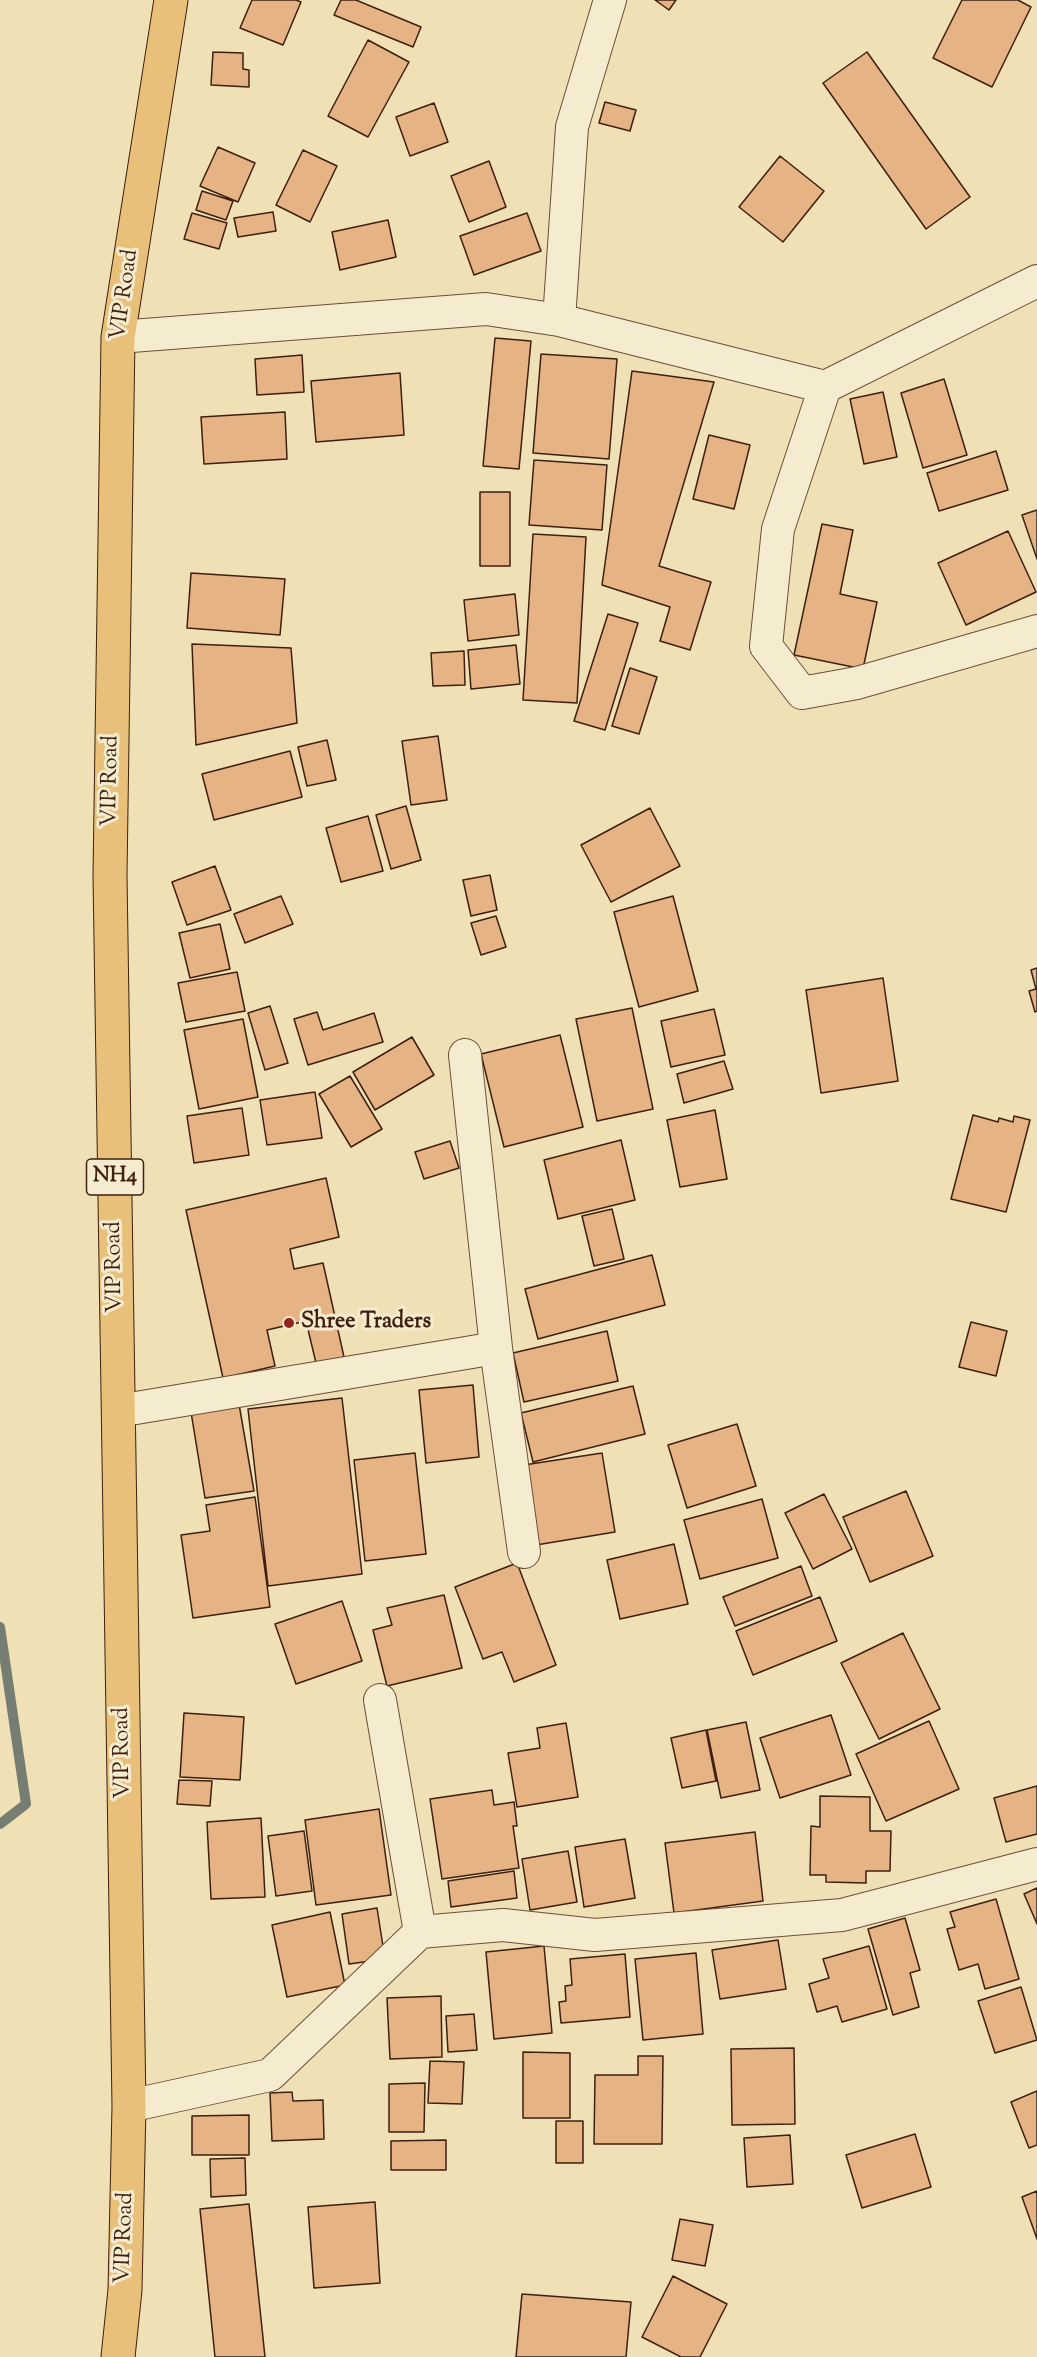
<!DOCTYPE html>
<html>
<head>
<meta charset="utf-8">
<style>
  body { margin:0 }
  canvas { display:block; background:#efe0b5 }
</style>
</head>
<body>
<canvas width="1037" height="2357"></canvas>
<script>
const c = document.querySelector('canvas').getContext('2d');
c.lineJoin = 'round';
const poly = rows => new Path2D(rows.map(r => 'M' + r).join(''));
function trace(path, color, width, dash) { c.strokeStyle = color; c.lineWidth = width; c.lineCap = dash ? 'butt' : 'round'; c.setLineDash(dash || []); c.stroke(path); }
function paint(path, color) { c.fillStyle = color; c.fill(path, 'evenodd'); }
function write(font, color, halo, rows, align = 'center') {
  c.font = font + ' "Sorts Mill Goudy",serif'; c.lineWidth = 6; c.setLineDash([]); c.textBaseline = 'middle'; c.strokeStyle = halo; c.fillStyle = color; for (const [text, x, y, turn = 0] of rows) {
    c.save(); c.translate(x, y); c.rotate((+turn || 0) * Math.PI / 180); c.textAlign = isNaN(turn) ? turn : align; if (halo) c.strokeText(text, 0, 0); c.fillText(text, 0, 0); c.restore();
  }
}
trace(poly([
  [0,1627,26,1804,0,1824]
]), '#767d72', 10);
const building = poly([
  [252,0,296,0,301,2,283,45,240,28,252,0],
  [341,0,356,0,421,27,413,47,334,15,341,0],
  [655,0,676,0,669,10,655,0],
  [962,0,1018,0,1031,7,992,87,933,58,962,0],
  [368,40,409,62,368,137,328,116,368,40],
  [213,52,243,53,243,69,249,70,249,87,211,85,213,52],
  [867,52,970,197,926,229,823,83,867,52],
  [605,102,636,110,630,131,599,123,605,102],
  [434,103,448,142,410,156,396,117,434,103],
  [218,147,255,163,238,202,200,186,218,147],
  [303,150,337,166,310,222,276,205,303,150],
  [780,156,824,191,783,242,739,207,780,156],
  [489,161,506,207,469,222,451,176,489,161],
  [202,191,233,201,226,220,196,210,202,191],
  [273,212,276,231,238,237,234,218,273,212],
  [192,213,227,223,219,249,184,239,192,213],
  [527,213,541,251,474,275,460,236,527,213],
  [388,220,396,257,340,270,332,232,388,220],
  [495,338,531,341,519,469,483,466,495,338],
  [541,354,617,359,609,459,533,453,541,354],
  [302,355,304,392,257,395,255,359,302,355],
  [632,371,714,382,659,566,711,582,690,650,660,641,670,607,602,585,632,371],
  [400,373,404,435,316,442,311,381,400,373],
  [944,379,967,455,923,468,901,393,944,379],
  [883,392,897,457,864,464,850,399,883,392],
  [285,412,287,459,204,464,201,417,285,412],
  [709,435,750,445,734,509,693,499,709,435],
  [996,451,1008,490,939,511,927,473,996,451],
  [534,460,607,465,602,530,529,525,534,460],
  [480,492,510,492,510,566,480,566,480,492],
  [1037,510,1037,559,1022,515,1037,510],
  [822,524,853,530,840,594,877,602,863,669,794,655,822,524],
  [1008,531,1036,592,966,625,938,563,1008,531],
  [533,534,586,537,577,703,523,700,533,534],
  [191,573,285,579,280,635,187,628,191,573],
  [515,594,519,635,468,641,464,600,515,594],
  [608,614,638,623,605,730,574,721,608,614],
  [192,644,291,648,297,723,196,745,192,644],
  [516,645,520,684,471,689,468,650,516,645],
  [464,651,465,685,433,686,431,653,464,651],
  [630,668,657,677,639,734,612,726,630,668],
  [438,736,447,800,411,805,402,741,438,736],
  [327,740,336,780,307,786,298,747,327,740],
  [290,751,302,797,214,820,202,774,290,751],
  [406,806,421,860,391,869,376,815,406,806],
  [650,808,680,866,611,902,581,845,650,808],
  [368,816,383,871,341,882,326,828,368,816],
  [215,866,231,910,187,925,172,882,215,866],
  [490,875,497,910,471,916,463,880,490,875],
  [281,896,293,924,245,943,234,914,281,896],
  [673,896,698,991,639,1007,614,912,673,896],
  [496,916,506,947,481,955,471,923,496,916],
  [220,924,230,969,190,978,179,933,220,924],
  [1037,968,1037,1011,1035,1012,1029,991,1036,989,1031,970,1037,968],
  [237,972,245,1011,186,1022,178,983,237,972],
  [883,978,898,1081,821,1093,806,990,883,978],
  [270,1006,288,1063,265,1070,248,1013,270,1006],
  [632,1008,653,1109,597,1121,576,1019,632,1008],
  [714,1009,725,1055,671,1067,661,1021,714,1009],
  [317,1012,323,1030,374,1013,383,1042,308,1065,294,1019,317,1012],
  [243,1019,258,1097,199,1109,184,1030,243,1019],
  [560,1035,583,1127,504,1147,481,1054,560,1035],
  [412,1037,434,1075,375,1110,353,1072,412,1037],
  [724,1061,733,1089,684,1103,677,1074,724,1061],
  [350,1076,382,1129,351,1147,319,1094,350,1076],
  [315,1092,322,1138,267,1145,260,1100,315,1092],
  [242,1108,249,1155,194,1163,187,1116,242,1108],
  [715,1110,727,1179,680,1187,667,1120,715,1110],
  [973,1115,998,1122,999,1118,1013,1122,1014,1116,1030,1120,1006,1212,951,1199,973,1115],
  [621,1140,635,1200,558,1219,544,1160,621,1140],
  [450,1141,459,1168,424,1179,415,1152,450,1141],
  [326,1178,339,1237,290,1249,294,1269,323,1263,344,1357,316,1363,306,1321,267,1330,275,1366,223,1378,186,1210,326,1178],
  [612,1209,624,1259,594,1266,582,1216,612,1209],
  [652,1255,665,1305,538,1339,525,1289,652,1255],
  [971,1322,1007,1331,996,1376,959,1367,971,1322],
  [607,1331,618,1381,524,1402,513,1353,607,1331],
  [473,1385,479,1457,426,1463,419,1390,473,1385],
  [633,1386,645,1434,533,1462,521,1413,633,1386],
  [342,1398,362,1574,268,1586,248,1409,342,1398],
  [239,1404,254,1491,205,1498,191,1412,239,1404],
  [737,1424,756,1486,687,1508,668,1445,737,1424],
  [415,1453,426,1554,365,1561,354,1460,415,1453],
  [602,1453,615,1532,536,1545,524,1465,602,1453],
  [906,1491,933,1556,870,1582,843,1517,906,1491],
  [824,1494,852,1549,813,1569,785,1513,824,1494],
  [255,1497,270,1607,193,1618,181,1535,210,1531,206,1505,255,1497],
  [762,1499,778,1558,700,1579,684,1520,762,1499],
  [674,1544,688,1604,620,1619,607,1560,674,1544],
  [517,1563,556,1665,514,1682,502,1652,483,1659,455,1587,517,1563],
  [801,1566,812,1596,735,1626,723,1597,801,1566],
  [444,1595,462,1668,387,1686,373,1630,392,1625,387,1608,444,1595],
  [820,1597,837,1641,753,1675,736,1631,820,1597],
  [342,1601,362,1661,296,1684,275,1624,342,1601],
  [903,1633,940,1709,879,1739,841,1663,903,1633],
  [184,1713,244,1717,240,1780,180,1777,184,1713],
  [831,1715,851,1775,780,1798,760,1738,831,1715],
  [929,1721,959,1789,886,1821,856,1754,929,1721],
  [746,1722,760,1790,721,1798,707,1730,746,1722],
  [566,1723,578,1797,517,1807,508,1753,540,1748,537,1728,566,1723],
  [706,1730,716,1781,682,1788,671,1738,706,1730],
  [179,1780,212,1781,210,1806,177,1804,179,1780],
  [1037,1786,1037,1834,1006,1842,994,1798,1037,1786],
  [492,1790,494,1805,514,1802,517,1826,513,1826,519,1868,442,1879,430,1799,492,1790],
  [820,1796,870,1797,870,1831,891,1831,890,1871,866,1871,866,1883,826,1882,826,1875,810,1875,811,1826,820,1827,820,1796],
  [379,1809,391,1895,316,1905,305,1820,379,1809],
  [261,1818,265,1897,211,1899,207,1822,261,1818],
  [304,1831,312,1891,276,1896,268,1836,304,1831],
  [755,1832,763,1901,674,1913,665,1843,755,1832],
  [625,1839,635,1898,584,1907,575,1847,625,1839],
  [568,1851,577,1902,530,1910,522,1859,568,1851],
  [514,1871,517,1898,451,1907,448,1881,514,1871],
  [1037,1888,1037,1924,1024,1894,1037,1888],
  [996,1899,1019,1979,985,1989,978,1964,959,1970,947,1929,955,1927,950,1912,996,1899],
  [377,1908,385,1959,349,1964,342,1914,377,1908],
  [330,1912,345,1985,287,1997,272,1925,330,1912],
  [905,1918,920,1970,910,1973,919,2007,893,2015,868,1929,905,1918],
  [778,1940,786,1989,720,1999,712,1950,778,1940],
  [544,1946,552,2033,494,2039,486,1952,544,1946],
  [869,1946,887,2009,842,2022,837,2006,817,2012,809,1984,829,1978,823,1959,869,1946],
  [696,1953,703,2034,643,2040,635,1959,696,1953],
  [625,1954,630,2017,561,2023,559,2002,566,2001,565,1986,572,1985,570,1959,625,1954],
  [1021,1987,1037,2040,995,2053,978,2001,1021,1987],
  [441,1996,442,2057,390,2059,387,1998,441,1996],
  [474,2014,477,2050,448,2052,446,2016,474,2014],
  [794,2048,795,2124,732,2125,731,2049,794,2048],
  [523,2052,570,2053,570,2118,523,2118,523,2052],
  [638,2056,663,2056,662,2144,594,2144,595,2075,638,2075,638,2056],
  [430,2061,464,2062,462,2104,428,2103,430,2061],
  [425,2083,424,2132,389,2132,389,2084,425,2083],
  [1037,2091,1037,2145,1029,2148,1011,2102,1037,2091],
  [292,2092,293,2101,323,2100,324,2139,272,2141,270,2093,292,2092],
  [249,2115,249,2155,192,2155,192,2116,249,2115],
  [556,2121,583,2121,583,2163,556,2163,556,2121],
  [915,2134,931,2187,862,2208,846,2155,915,2134],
  [790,2135,793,2184,747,2187,744,2138,790,2135],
  [446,2140,446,2170,391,2170,391,2141,446,2140],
  [245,2158,246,2195,211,2197,210,2159,245,2158],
  [1037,2191,1037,2239,1022,2197,1037,2191],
  [375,2202,380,2283,314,2288,308,2207,375,2202],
  [249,2204,265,2357,215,2357,200,2209,249,2204],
  [680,2219,713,2225,705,2266,672,2260,680,2219],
  [673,2276,727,2304,700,2357,681,2357,642,2337,673,2276],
  [522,2294,631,2302,626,2357,516,2357,522,2294]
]);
paint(building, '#e6b385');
trace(building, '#3f1f0f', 1.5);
const minor = poly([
  [559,320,572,127,610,0],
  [118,337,486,309,559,320,825,387,1037,281],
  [825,387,778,529,766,646,802,693,857,683,1037,631],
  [465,1055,496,1348,524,1552],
  [118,1411,496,1348],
  [380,1700,420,1932],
  [129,2106,270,2075,420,1932,503,1925,595,1935,842,1915,1037,1864]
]);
const trunk = poly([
  [118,2357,125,2290,129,2106,110,875,118,337,171,0]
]);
trace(minor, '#6b4f38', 34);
trace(trunk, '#3f1f0f', 35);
trace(minor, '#f5ebcf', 32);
trace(trunk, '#e8c07a', 33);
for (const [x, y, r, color] of [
  [289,1323,6,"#8f2418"]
]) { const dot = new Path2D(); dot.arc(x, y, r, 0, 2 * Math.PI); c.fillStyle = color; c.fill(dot); trace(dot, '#f5ebcf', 2); }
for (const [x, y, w] of [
  [115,1177,57]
]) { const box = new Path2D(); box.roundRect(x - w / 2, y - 18, w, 36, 4.5); c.fillStyle = '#f5ebcf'; c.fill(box); trace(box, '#3f1f0f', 1.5); }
write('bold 21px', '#3f1f0f', null, [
  ["NH4",115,1177]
]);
write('22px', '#3f1f0f', '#f5ebcf', [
  ["VIP Road",126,295,-82],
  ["VIP Road",112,781,-89],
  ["VIP Road",116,1267,-91],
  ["VIP Road",124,1753,-91],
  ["VIP Road",126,2238,-88]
]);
write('bold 22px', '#3f1f0f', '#f5ebcf', [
  ["Shree Traders",301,1323]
], 'left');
</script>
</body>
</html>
